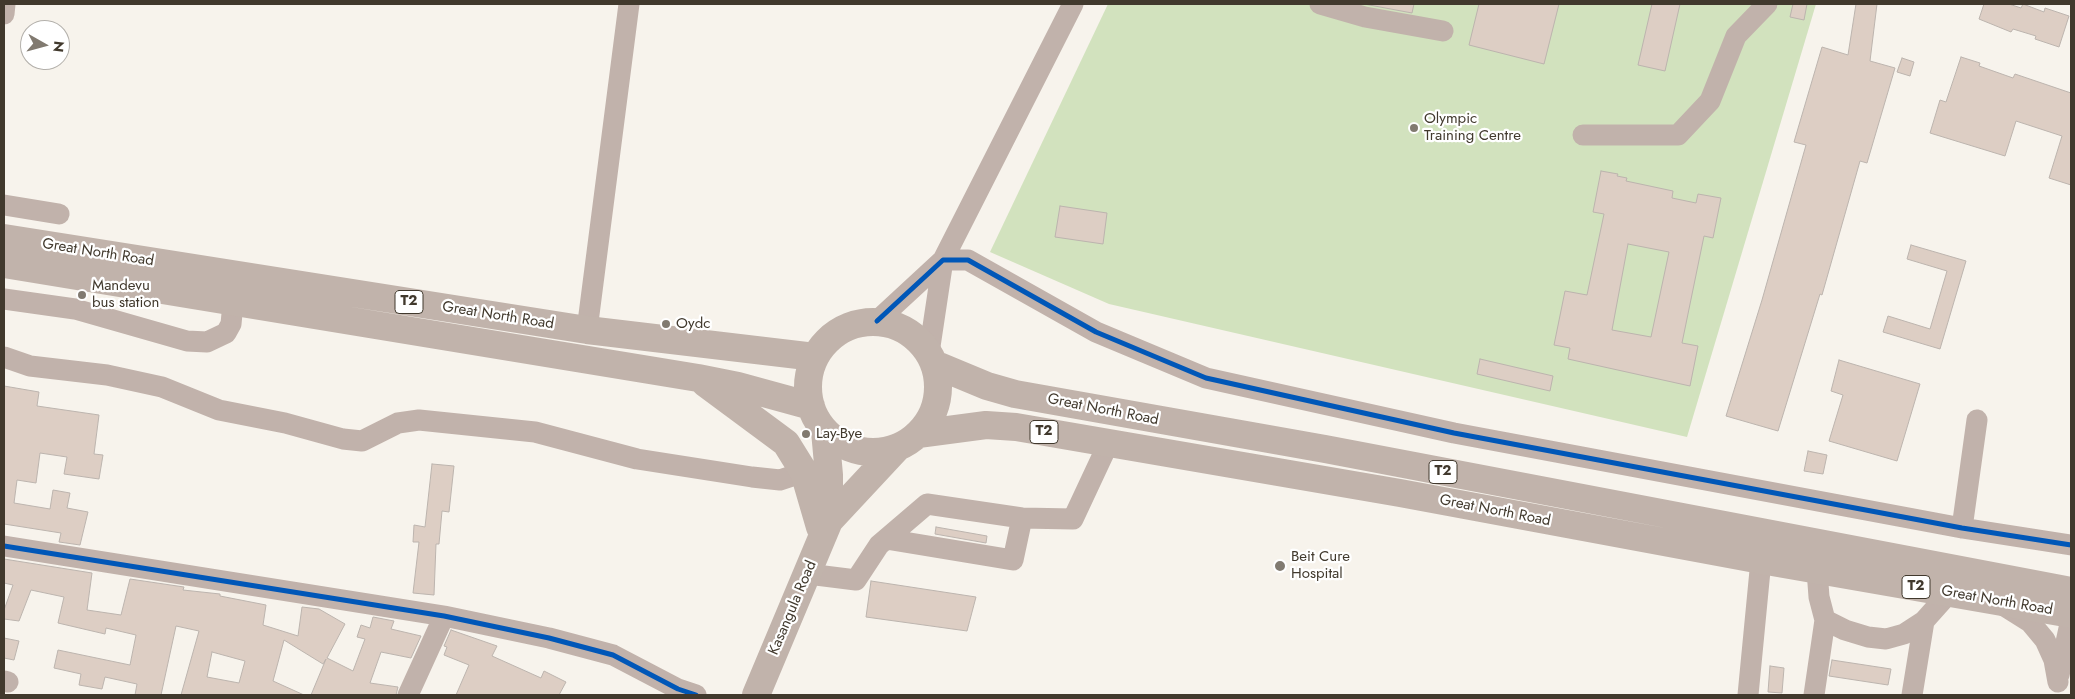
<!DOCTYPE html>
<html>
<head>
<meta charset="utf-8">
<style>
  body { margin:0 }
  #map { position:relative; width:2075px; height:699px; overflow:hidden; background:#f7f3ec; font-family:Jost,sans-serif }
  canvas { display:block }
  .frame { position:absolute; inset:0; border:5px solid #41392d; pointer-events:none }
  .north { position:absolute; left:20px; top:20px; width:50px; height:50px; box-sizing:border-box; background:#fff; border:1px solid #b3b0ab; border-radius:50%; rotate:97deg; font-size:14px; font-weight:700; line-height:20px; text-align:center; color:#41392d }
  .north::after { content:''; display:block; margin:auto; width:18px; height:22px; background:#817a70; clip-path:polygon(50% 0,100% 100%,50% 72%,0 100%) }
</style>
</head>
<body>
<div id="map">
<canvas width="2075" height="699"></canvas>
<div class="frame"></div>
<div class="north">N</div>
</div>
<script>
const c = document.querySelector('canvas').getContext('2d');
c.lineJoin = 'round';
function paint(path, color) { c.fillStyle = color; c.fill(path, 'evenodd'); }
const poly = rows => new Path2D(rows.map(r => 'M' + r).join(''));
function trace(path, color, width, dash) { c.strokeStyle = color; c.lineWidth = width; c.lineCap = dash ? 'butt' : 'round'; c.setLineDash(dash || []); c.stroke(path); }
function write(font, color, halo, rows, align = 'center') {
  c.font = font + ' Jost,sans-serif'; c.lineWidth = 4.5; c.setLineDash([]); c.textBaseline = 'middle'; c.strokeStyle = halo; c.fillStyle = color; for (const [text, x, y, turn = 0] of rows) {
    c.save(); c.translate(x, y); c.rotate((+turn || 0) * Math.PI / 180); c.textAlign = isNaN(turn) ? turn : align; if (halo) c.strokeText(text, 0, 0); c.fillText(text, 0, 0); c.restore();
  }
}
paint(poly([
  [1108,4,1816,4,1687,437,1109,304,990,252]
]), '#d2e2be');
const building = poly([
  [1364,4,1414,4,1412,13,1364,4],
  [1479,4,1559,4,1544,64,1469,45,1479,4],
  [1652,4,1680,4,1665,71,1638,65,1652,4],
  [1793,4,1807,4,1804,20,1790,17,1793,4],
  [1856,4,1877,4,1870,61,1895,68,1867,163,1860,161,1822,295,1820,294,1778,431,1726,416,1762,300,1806,145,1794,142,1822,47,1848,55,1856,4],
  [1984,4,2009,4,2021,8,2023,4,2044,12,2045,8,2069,16,2059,47,2035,39,2036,36,2013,29,2011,32,1979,19,1984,4],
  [1961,57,1980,63,1979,66,2013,78,2015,74,2071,93,2071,185,2049,178,2062,136,2016,121,2005,156,1930,133,1940,100,1946,102,1961,57],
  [1902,58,1914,62,1910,76,1897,72,1902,58],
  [1601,171,1618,174,1617,176,1627,178,1626,181,1673,191,1672,198,1696,203,1698,194,1721,198,1713,238,1704,236,1682,343,1698,346,1690,386,1568,359,1570,348,1554,345,1565,291,1587,295,1604,214,1593,212,1601,171],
  [1628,244,1669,252,1651,337,1612,330,1628,244],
  [1060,206,1107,213,1103,244,1055,237,1060,206],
  [1911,245,1966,261,1940,349,1883,332,1888,316,1930,329,1947,271,1907,259,1911,245],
  [1480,359,1553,376,1550,391,1477,374,1480,359],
  [1839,360,1920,384,1897,461,1829,441,1843,395,1831,391,1839,360],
  [4,386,39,392,37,406,99,415,94,454,103,455,99,479,64,474,67,457,40,453,36,483,17,480,14,503,50,509,53,490,70,493,67,508,88,512,80,545,59,542,61,533,4,524,4,386],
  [1808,451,1827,455,1823,474,1804,471,1808,451],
  [432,464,454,466,449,512,442,511,439,544,436,544,434,595,413,593,419,542,413,542,414,525,425,527,432,464],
  [936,527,987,536,986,543,935,534,936,527],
  [4,559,92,573,87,610,121,615,130,579,184,587,183,590,220,594,220,596,266,605,263,625,298,636,302,607,319,609,345,624,327,658,353,671,365,639,357,637,361,625,370,628,373,617,394,621,391,629,421,636,411,658,381,652,370,683,398,687,396,695,311,695,326,659,323,664,284,640,273,681,304,695,181,695,199,631,176,626,161,695,135,695,137,684,105,677,102,689,79,685,81,674,54,668,58,650,130,665,136,635,106,628,105,634,58,623,64,597,31,590,19,621,4,619,4,610,13,585,4,583,4,559],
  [212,652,245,661,239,683,207,677,212,652],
  [871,581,976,597,967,631,866,617,871,581],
  [451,630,497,646,492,656,541,678,544,671,566,682,559,695,456,695,469,665,444,655,447,647,444,646,451,630],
  [4,638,19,641,14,660,4,658,4,638],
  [1832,660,1891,669,1888,685,1829,676,1832,660],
  [1770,666,1784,668,1782,693,1768,692,1770,666]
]);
paint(building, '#ddcec4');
trace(building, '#bcb4ae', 1);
trace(poly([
  [1320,4,1365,17,1443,31],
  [4,14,5,4],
  [1583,135,1678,135,1710,101,1736,36,1767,4],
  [4,205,59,214],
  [4,299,75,309,187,341,207,342,226,333,231,324,233,303],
  [877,321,943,260,968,260,1096,332,1206,378,1454,433,1962,528,2071,545],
  [587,330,629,4],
  [929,353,943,260,1073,4],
  [4,357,30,366,107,375,162,387,219,410,285,423,343,439,362,441,398,423,419,420,535,432,637,459,752,477,780,480,804,472],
  [1962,528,1977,420],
  [886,539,1013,560,1022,518],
  [4,546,444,616,549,638,613,655,678,689,696,695],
  [1817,570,1819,597,1825,620,1845,630,1868,637,1886,639,1904,634,1924,621,1949,593],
  [808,574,856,580,879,545,927,504,1022,518,1073,519,1109,442],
  [2003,605,2030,622,2045,640,2054,660,2058,682],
  [2059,675,2071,619],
  [4,681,8,682],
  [408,695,444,616],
  [1748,695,1761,560],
  [1814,695,1825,620],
  [1912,695,1924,621]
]), '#c1b2ab', 21);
trace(poly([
  [4,238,587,330,815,357],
  [4,264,698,378,738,386,811,406],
  '808 387a65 65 0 1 1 130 0a65 65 0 1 1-130 0Z',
  [934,364,987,386,1015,394,1325,449,2071,591],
  [705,383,786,443,804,472,820,527],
  [918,434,986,425,1016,427,1400,493,1761,560,2071,614],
  [829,521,898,447],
  [756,695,829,521,829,475,825,431]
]), '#c1b3ab', 28);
trace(poly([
  [877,321,943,260,968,260,1096,332,1206,378,1454,433,1962,528,2071,545],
  [4,546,444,616,549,638,613,655,678,689,696,695]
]), '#0057b8', 5);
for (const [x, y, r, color] of [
  [1414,128,5,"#817a70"],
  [82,295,5,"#817a70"],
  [666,324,5,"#817a70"],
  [806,434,5,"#817a70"],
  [1280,566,6,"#817a70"]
]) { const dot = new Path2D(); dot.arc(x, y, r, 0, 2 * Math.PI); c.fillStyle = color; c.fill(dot); trace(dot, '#fff', 2); }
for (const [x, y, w] of [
  [409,302,28],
  [1044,432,28],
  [1443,472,28],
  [1916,587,28]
]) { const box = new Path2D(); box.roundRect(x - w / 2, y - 11.5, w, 23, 4); c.fillStyle = '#fff'; c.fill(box); trace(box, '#41392d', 1); }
write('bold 14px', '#41392d', null, [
  ["T2",409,302],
  ["T2",1044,432],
  ["T2",1443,472],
  ["T2",1916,587]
]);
write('15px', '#41392d', '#fff', [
  ["Olympic",1424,119],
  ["Training Centre",1424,136],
  ["Mandevu",92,286],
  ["bus station",92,303],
  ["Oydc",676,324],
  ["Lay-Bye",816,434],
  ["Beit Cure",1291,557],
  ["Hospital",1291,574]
], 'left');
write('15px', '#41392d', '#fff', [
  ["Great North Road",98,253,9],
  ["Great North Road",498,316,9],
  ["Great North Road",1103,410,11],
  ["Great North Road",1495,511,11],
  ["Great North Road",1997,601,10],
  ["Kasangula Road",793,608,-67]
]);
</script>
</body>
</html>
